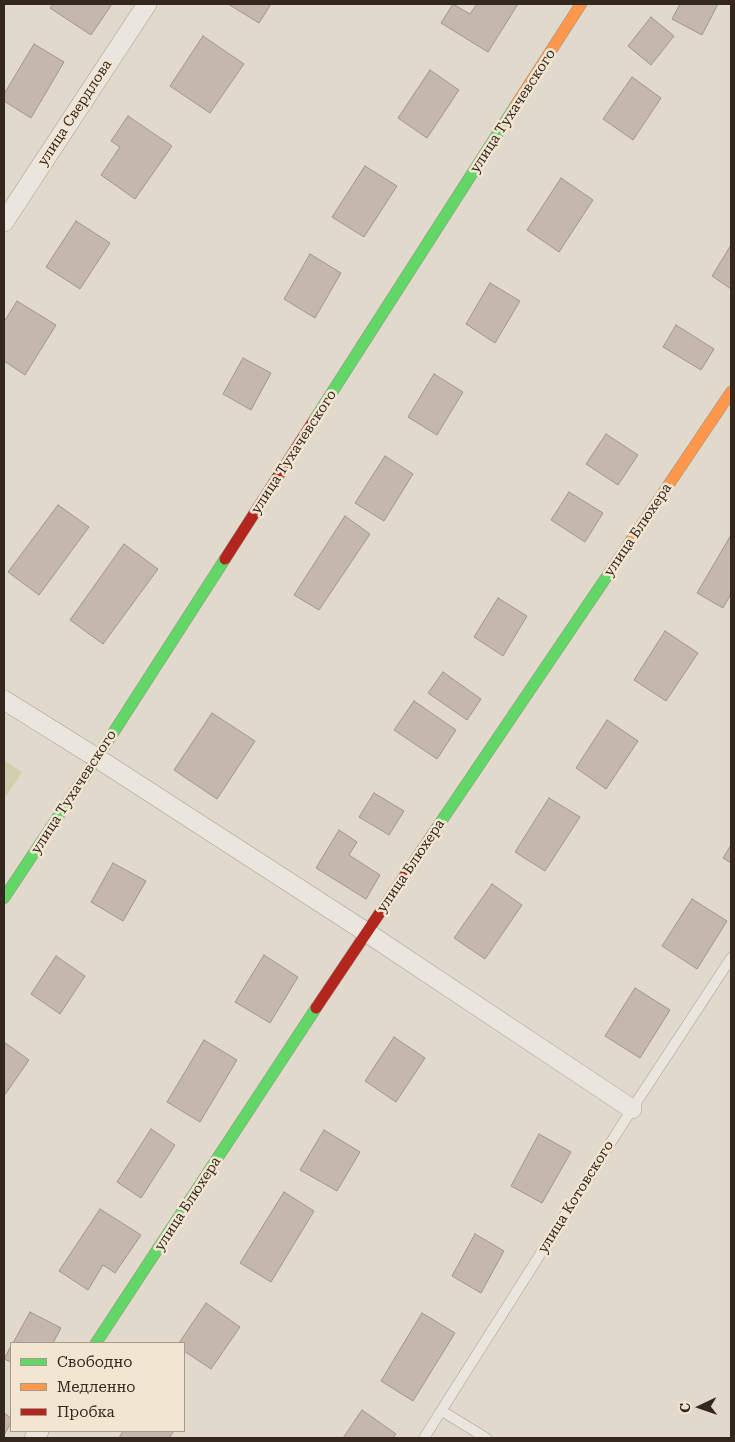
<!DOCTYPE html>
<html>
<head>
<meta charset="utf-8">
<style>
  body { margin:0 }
  #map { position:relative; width:735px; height:1442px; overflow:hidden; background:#e1d9cb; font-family:"Roboto Serif",serif }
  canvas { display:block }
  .frame { position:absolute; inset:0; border:5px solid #33271e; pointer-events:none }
  .legend { position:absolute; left:10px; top:1342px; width:175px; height:90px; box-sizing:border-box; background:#f2e6d2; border:1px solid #a69a8a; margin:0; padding:6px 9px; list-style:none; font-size:15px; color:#33271e }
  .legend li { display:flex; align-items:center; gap:10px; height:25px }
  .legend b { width:25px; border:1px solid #a69a8a }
  .north { position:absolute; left:675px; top:1382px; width:50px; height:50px; -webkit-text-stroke:4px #f2e6d2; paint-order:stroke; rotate:267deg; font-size:14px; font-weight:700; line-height:20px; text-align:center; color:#33271e }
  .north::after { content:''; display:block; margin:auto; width:18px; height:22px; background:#33271e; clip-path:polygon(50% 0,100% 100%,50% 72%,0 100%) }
</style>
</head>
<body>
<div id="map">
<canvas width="735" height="1442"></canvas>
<div class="frame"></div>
<ul class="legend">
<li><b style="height:6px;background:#63d668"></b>Свободно</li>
<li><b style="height:6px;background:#ff974d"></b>Медленно</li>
<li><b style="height:6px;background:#b3261e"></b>Пробка</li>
</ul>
<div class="north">С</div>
</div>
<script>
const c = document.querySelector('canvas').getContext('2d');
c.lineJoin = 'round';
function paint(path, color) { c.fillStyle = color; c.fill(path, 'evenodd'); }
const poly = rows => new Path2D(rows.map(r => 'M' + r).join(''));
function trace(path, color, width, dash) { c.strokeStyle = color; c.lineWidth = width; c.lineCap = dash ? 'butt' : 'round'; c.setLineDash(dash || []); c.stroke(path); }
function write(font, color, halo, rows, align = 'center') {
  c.font = font + ' "Roboto Serif",serif'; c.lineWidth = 5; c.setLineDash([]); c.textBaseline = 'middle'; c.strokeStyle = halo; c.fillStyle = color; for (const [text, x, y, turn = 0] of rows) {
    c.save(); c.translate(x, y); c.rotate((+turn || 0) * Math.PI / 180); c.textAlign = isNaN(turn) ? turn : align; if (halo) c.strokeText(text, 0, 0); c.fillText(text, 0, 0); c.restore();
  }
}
paint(poly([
  [4,760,22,772,4,799]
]), '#d2cfaf');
const building = poly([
  [53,4,112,4,91,35,50,8,53,4],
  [228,4,271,4,259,23,228,4],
  [453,4,470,14,477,4,518,4,488,52,441,23,453,4],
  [680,4,718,4,702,35,672,19,680,4],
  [651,17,674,36,651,65,628,46,651,17],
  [203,36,244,64,210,113,170,86,203,36],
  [34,44,64,62,31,118,4,101,4,94,34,44],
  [430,70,459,90,427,138,398,118,430,70],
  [632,77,661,98,633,140,603,119,632,77],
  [128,116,172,146,135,199,101,175,120,147,111,141,128,116],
  [365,166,397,186,364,237,332,217,365,166],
  [561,178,593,200,559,252,527,230,561,178],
  [76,221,110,243,80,289,46,267,76,221],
  [731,245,731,289,712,276,731,245],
  [310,254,341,273,315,318,284,299,310,254],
  [490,283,520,301,495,343,466,324,490,283],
  [17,301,56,325,25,375,4,361,4,322,17,301],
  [676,325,714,349,701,370,663,347,676,325],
  [243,358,271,373,251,410,223,394,243,358],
  [434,374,463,392,437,435,408,417,434,374],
  [606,434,638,455,618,485,586,464,606,434],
  [385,456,413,474,384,521,355,503,385,456],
  [569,492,603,513,585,542,551,520,569,492],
  [58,505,89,527,39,595,8,572,58,505],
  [345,516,370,534,319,610,294,595,345,516],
  [731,535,731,594,723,608,697,593,731,535],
  [124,544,158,569,103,644,70,620,124,544],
  [498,598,527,616,503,656,474,637,498,598],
  [665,631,698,653,666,701,634,680,665,631],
  [443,672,481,699,467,720,428,693,443,672],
  [414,701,456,730,437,759,394,730,414,701],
  [212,713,255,741,217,799,174,770,212,713],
  [607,720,638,741,606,789,576,768,607,720],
  [374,793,404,811,389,835,359,817,374,793],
  [549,798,580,817,545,871,515,852,549,798],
  [339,830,357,842,349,855,380,875,366,899,316,868,339,830],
  [731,845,731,863,723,858,731,845],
  [113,863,146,881,123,921,91,902,113,863],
  [492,884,522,905,485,959,454,938,492,884],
  [692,899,727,921,697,969,662,946,692,899],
  [264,955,298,977,270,1023,235,1002,264,955],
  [56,956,85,976,60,1014,31,994,56,956],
  [635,988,670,1010,640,1058,605,1036,635,988],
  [394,1037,425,1058,396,1102,365,1081,394,1037],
  [204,1040,237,1060,200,1122,167,1102,204,1040],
  [4,1042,29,1060,4,1096,4,1042],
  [151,1129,175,1145,141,1198,117,1182,151,1129],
  [324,1130,360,1152,337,1191,300,1170,324,1130],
  [539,1134,571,1152,542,1203,511,1186,539,1134],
  [284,1192,314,1211,271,1282,240,1263,284,1192],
  [100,1209,141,1235,115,1273,103,1265,88,1290,59,1271,100,1209],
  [475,1234,504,1251,481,1293,452,1276,475,1234],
  [206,1303,240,1327,211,1369,184,1351,184,1343,179,1343,206,1303],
  [30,1312,61,1328,53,1343,13,1343,30,1312],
  [422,1313,455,1333,413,1401,381,1381,422,1313],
  [11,1346,11,1362,4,1359,11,1346],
  [362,1410,396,1434,393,1438,343,1438,362,1410],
  [4,1413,11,1418,11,1423,4,1435,4,1413],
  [123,1431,174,1431,169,1438,119,1438,123,1431]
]);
paint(building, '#c4b7ad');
trace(building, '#a1958b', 1);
const lane = poly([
  [442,1411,486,1438],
  [424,1438,632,1109,731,958]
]);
const street = poly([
  [4,222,147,4],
  [4,700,97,758,366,932,632,1109],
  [34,1438,39,1431]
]);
const fast = poly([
  [313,422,516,105],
  [434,832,624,551],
  [4,898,97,758,225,559],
  [96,1343,316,1008]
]);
const slow = poly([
  [516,105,581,4],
  [624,551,731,392]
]);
const jam = poly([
  [225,559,313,422],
  [316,1008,434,832]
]);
trace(lane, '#a69e95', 11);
trace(street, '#a69e95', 20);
trace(fast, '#968e85', 12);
trace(slow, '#968e85', 12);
trace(jam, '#968e85', 12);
trace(lane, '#eae5dd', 10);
trace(street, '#eae5dd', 19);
trace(fast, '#63d668', 11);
trace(slow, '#ff974d', 11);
trace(jam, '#b3261e', 11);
write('14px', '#33271e', '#f2e6d2', [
  ["улица Тухачевского",513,111,-57],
  ["улица Свердлова",75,113,-57],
  ["улица Тухачевского",294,452,-57],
  ["улица Блюхера",638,530,-56],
  ["улица Тухачевского",74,792,-57],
  ["улица Блюхера",411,866,-56],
  ["улица Котовского",576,1197,-58],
  ["улица Блюхера",188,1204,-57]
]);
</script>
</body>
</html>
